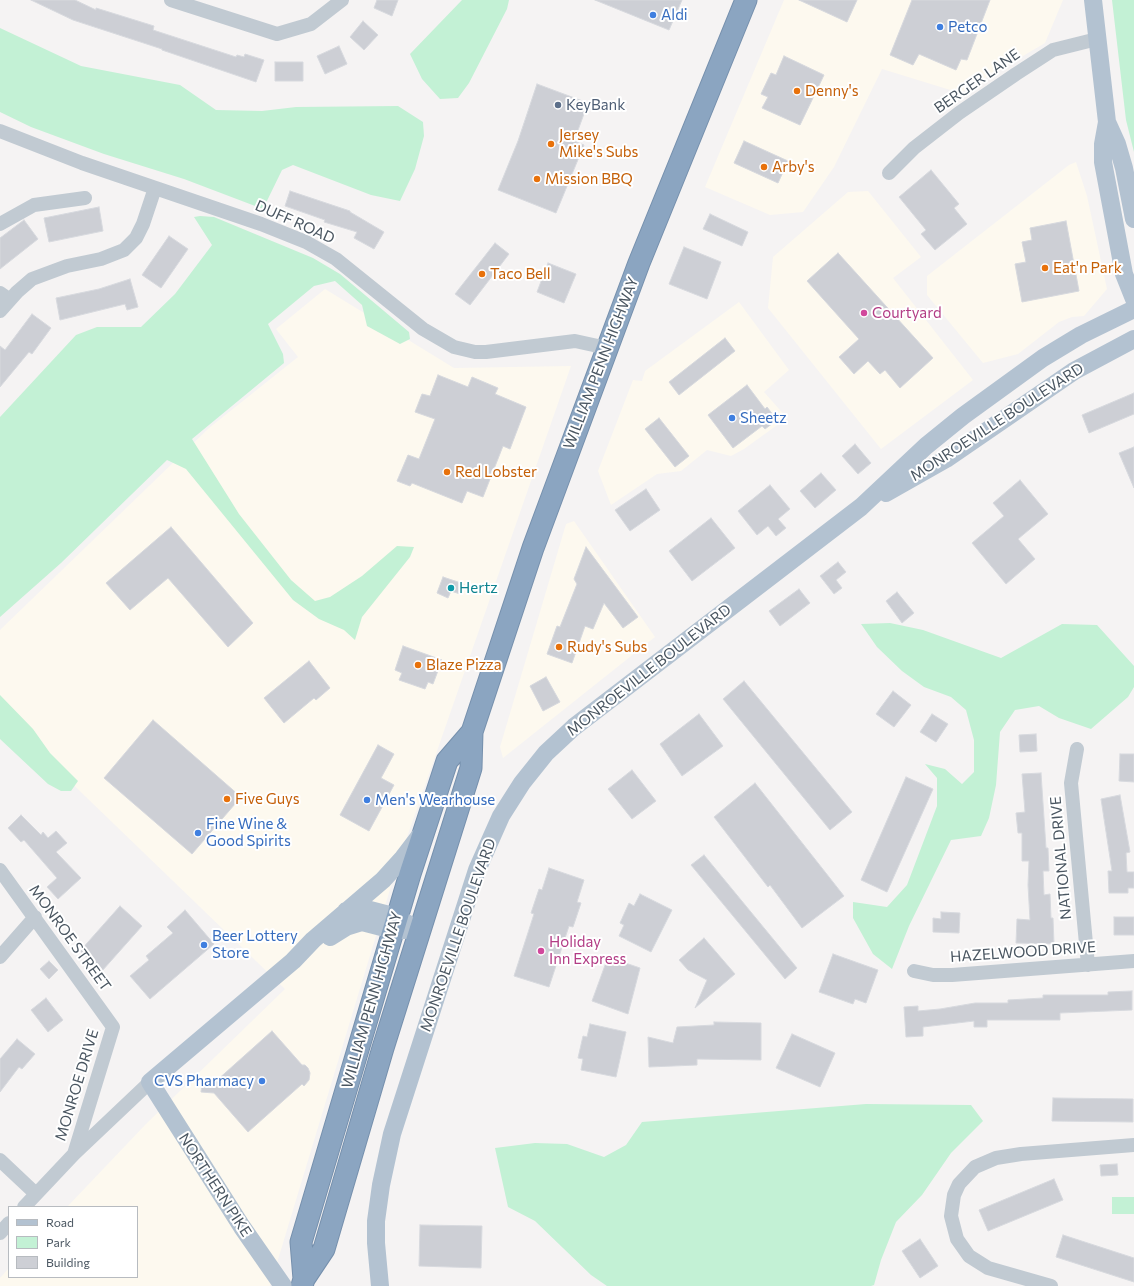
<!DOCTYPE html>
<html>
<head>
<meta charset="utf-8">
<style>
  body { margin:0 }
  #map { position:relative; width:1134px; height:1286px; overflow:hidden; background:#f5f3f3; font-family:Commissioner,sans-serif }
  canvas { display:block }
  .legend { position:absolute; left:8px; top:1206px; width:130px; height:72px; box-sizing:border-box; background:#fff; border:1px solid #b7bbc0; margin:0; padding:5px 7px; list-style:none; font-size:12px; color:#4a5661 }
  .legend li { display:flex; align-items:center; gap:8px; height:20px }
  .legend b { width:20px; border:1px solid #b7bbc0 }
</style>
</head>
<body>
<div id="map">
<canvas width="1134" height="1286"></canvas>
<ul class="legend">
<li><b style="height:5px;background:#b3c2d1"></b>Road</li>
<li><b style="height:11px;background:#c3f1d5"></b>Park</li>
<li><b style="height:11px;background:#cdcfd5"></b>Building</li>
</ul>
</div>
<script>
const c = document.querySelector('canvas').getContext('2d');
c.lineJoin = 'round';
function paint(path, color) { c.fillStyle = color; c.fill(path, 'evenodd'); }
const poly = rows => new Path2D(rows.map(r => 'M' + r).join(''));
function trace(path, color, width, dash) { c.strokeStyle = color; c.lineWidth = width; c.lineCap = dash ? 'butt' : 'round'; c.setLineDash(dash || []); c.stroke(path); }
function write(font, color, halo, rows, align = 'center') {
  c.font = font + ' Commissioner,sans-serif'; c.lineWidth = 4; c.setLineDash([]); c.textBaseline = 'middle'; c.strokeStyle = halo; c.fillStyle = color; for (const [text, x, y, turn = 0] of rows) {
    c.save(); c.translate(x, y); c.rotate((+turn || 0) * Math.PI / 180); c.textAlign = isNaN(turn) ? turn : align; if (halo) c.strokeText(text, 0, 0); c.fillText(text, 0, 0); c.restore();
  }
}
paint(poly([
  [784,0,1063,0,1045,43,960,93,882,69,834,167,803,212,770,215,705,187],
  [1076,162,1087,196,1107,289,1084,316,1072,317,1059,322,1018,354,983,363,927,295,927,276,1069,165],
  [868,191,921,257,893,278,973,380,881,449,768,308,773,257,848,192],
  [325,289,454,368,571,366,398,863,270,1286,0,1286,0,1278,9,1268,9,1277,137,1277,137,1207,67,1207,146,1124,285,989,0,714,0,630,209,428,298,357,276,329],
  [739,302,789,370,764,392,787,418,744,449,731,456,707,450,681,471,657,474,611,505,598,471,633,380,642,381,645,371],
  [574,521,655,637,503,758,500,747,566,524]
]), '#fdf9ef');
paint(poly([
  [462,0,509,0,507,9,469,83,458,98,440,99,422,79,410,54],
  [1112,0,1134,0,1134,152,1126,120],
  [0,28,81,66,180,85,216,110,262,111,296,107,398,106,423,122,424,136,415,169,400,201,371,195,293,165,282,170,263,209,184,179,104,154,31,127,0,112],
  [200,216,214,217,313,258,340,274,409,332,410,339,400,344,367,326,362,305,335,281,314,286,268,324,283,354,284,363,192,439,239,514,291,580,315,601,330,597,362,576,397,546,414,547,410,557,362,617,355,640,344,630,319,619,293,600,186,469,167,460,61,563,0,617,0,417,76,335,97,327,141,327,175,294,212,245,194,217],
  [890,623,923,630,1001,658,1062,624,1097,625,1134,666,1134,687,1128,697,1091,729,1059,718,1039,706,1015,710,1000,732,996,785,989,818,981,836,951,840,909,926,892,969,873,954,853,918,853,902,887,907,907,885,937,806,937,778,925,764,945,769,962,784,974,772,974,740,966,710,951,697,924,687,902,671,877,647,861,624],
  [0,695,33,729,50,753,78,781,71,791,61,791,48,784,0,739],
  [866,1104,971,1105,983,1121,951,1153,922,1195,896,1222,881,1260,874,1285,871,1286,607,1286,591,1275,535,1221,508,1207,495,1148,535,1143,567,1144,604,1157,626,1145,642,1122],
  [1112,1197,1134,1197,1134,1214,1112,1214]
]), '#c3f1d5');
const building = poly([
  [31,0,75,0,96,10,96,8,154,26,153,30,236,57,237,55,244,57,245,54,264,60,256,82,162,50,162,49,73,20,31,0],
  [377,0,398,0,392,16,374,8,377,0],
  [595,0,682,0,669,30,595,0],
  [799,0,857,0,847,22,799,0],
  [912,0,990,0,967,60,961,59,956,70,919,54,913,65,890,55,912,0],
  [363,21,378,35,364,50,350,37,363,21],
  [339,46,347,64,325,74,317,56,339,46],
  [784,56,824,75,800,125,762,108,768,97,761,94,771,73,776,75,784,56],
  [275,62,303,62,303,81,275,81,275,62],
  [537,84,588,103,574,141,584,145,556,213,498,190,518,141,537,84],
  [744,141,788,161,778,183,734,163,744,141],
  [931,170,959,204,954,208,967,224,935,250,921,234,926,230,899,197,931,170],
  [290,191,350,211,350,212,384,232,374,249,354,238,357,232,324,222,325,220,285,206,290,191],
  [99,207,103,231,49,242,44,218,99,207],
  [710,214,748,232,742,246,703,229,710,214],
  [24,220,38,239,0,269,0,238,24,220],
  [1066,221,1079,291,1022,302,1015,264,1026,262,1022,242,1032,240,1030,228,1066,221],
  [169,236,188,249,161,288,142,275,169,236],
  [495,243,509,254,470,305,455,294,495,243],
  [684,247,721,262,707,299,669,284,684,247],
  [838,253,933,358,900,388,885,370,880,374,868,361,854,374,839,357,859,339,807,281,838,253],
  [548,263,576,274,564,303,537,292,548,263],
  [130,279,138,307,127,310,125,304,60,320,56,298,99,289,130,279],
  [32,314,51,328,32,354,29,352,0,387,0,346,5,350,32,314],
  [725,338,735,351,679,395,669,382,725,338],
  [438,375,468,387,472,377,498,388,495,394,526,407,510,449,503,446,483,497,467,491,462,503,412,483,410,486,397,481,408,455,419,459,435,419,415,412,422,394,430,396,438,375],
  [747,385,765,409,767,407,777,420,765,429,762,426,733,448,708,415,747,385],
  [1134,393,1134,414,1089,433,1082,415,1134,393],
  [659,418,689,456,675,467,645,429,659,418],
  [855,444,871,463,858,474,842,456,855,444],
  [1134,447,1134,488,1119,453,1134,447],
  [821,473,836,490,815,508,800,491,821,473],
  [1020,480,1048,514,1018,539,1035,559,1006,584,972,543,1004,516,993,503,1020,480],
  [770,485,790,509,778,519,786,528,776,536,768,526,757,535,738,511,770,485],
  [646,489,660,510,630,531,615,510,646,489],
  [711,518,735,548,692,581,669,551,711,518],
  [171,527,253,623,228,647,168,578,130,610,106,583,171,527],
  [586,547,638,617,623,628,604,603,593,629,585,626,572,663,547,654,557,626,560,627,577,584,574,579,586,547],
  [838,562,846,572,836,580,842,588,834,594,820,576,838,562],
  [443,577,464,584,460,594,451,591,448,598,437,593,443,577],
  [799,589,810,603,780,626,769,611,799,589],
  [897,592,914,613,902,623,886,601,897,592],
  [403,646,442,660,433,684,428,682,425,689,399,680,402,673,395,670,403,646],
  [309,661,330,688,316,700,314,698,284,723,264,698,309,661],
  [546,677,560,702,543,711,530,686,546,677],
  [744,681,852,812,830,830,723,699,744,681],
  [893,691,911,705,894,727,876,714,893,691],
  [699,714,723,746,682,776,660,744,699,714],
  [932,714,948,724,936,742,920,732,932,714],
  [153,720,241,797,192,854,104,778,153,720],
  [1036,734,1037,751,1020,752,1019,735,1036,734],
  [378,745,394,754,381,778,394,785,369,831,340,815,378,745],
  [1120,754,1134,754,1134,782,1119,781,1120,754],
  [632,770,656,801,632,819,608,789,632,770],
  [1041,773,1046,848,1048,848,1049,871,1043,871,1044,895,1050,894,1051,918,1053,918,1054,944,1016,943,1017,919,1030,920,1028,885,1029,861,1022,861,1022,833,1018,833,1016,813,1025,812,1022,774,1041,773],
  [906,777,933,789,887,892,861,880,906,777],
  [755,783,844,896,802,928,770,885,768,887,714,817,755,783],
  [1120,795,1130,852,1126,853,1127,872,1134,872,1134,888,1128,888,1128,893,1109,893,1108,871,1112,871,1101,799,1120,795],
  [21,815,41,835,43,832,48,838,56,831,67,843,56,852,81,878,58,899,47,887,57,878,24,840,21,842,8,828,21,815],
  [704,855,797,968,785,979,691,865,704,855],
  [549,868,584,880,577,902,581,903,573,927,569,926,549,987,514,976,534,914,531,913,539,889,542,890,549,868],
  [640,894,672,910,651,952,619,936,624,925,620,923,629,903,634,906,640,894],
  [120,906,142,926,102,971,80,951,120,906],
  [185,910,214,944,150,999,130,976,149,960,146,956,173,933,167,927,185,910],
  [941,912,960,913,959,933,933,932,933,918,941,919,941,912],
  [1114,917,1134,917,1134,935,1114,935,1114,917],
  [704,938,735,974,695,1008,707,980,688,970,679,960,704,938],
  [833,954,878,970,866,1003,855,999,853,1004,819,992,833,954],
  [608,957,640,968,628,1014,592,1001,608,957],
  [49,961,58,970,49,979,40,969,49,961],
  [1132,991,1132,1010,1060,1013,1060,1020,987,1020,987,1027,974,1027,974,1021,923,1027,923,1036,906,1037,904,1007,918,1006,918,1011,940,1009,975,1003,1008,1003,1008,1000,1043,998,1043,995,1108,995,1108,992,1132,991],
  [46,998,63,1020,48,1032,31,1010,46,998],
  [714,1022,761,1023,761,1060,697,1059,697,1065,649,1067,648,1037,673,1043,677,1027,714,1025,714,1022],
  [590,1024,626,1032,616,1077,581,1070,583,1059,578,1058,583,1036,587,1037,590,1024],
  [272,1031,302,1065,305,1065,308,1068,310,1073,309,1080,304,1086,302,1084,248,1132,214,1093,201,1092,202,1081,215,1082,272,1031],
  [792,1034,835,1053,820,1087,776,1068,792,1034],
  [17,1039,35,1054,22,1069,19,1067,0,1092,0,1059,17,1039],
  [1053,1098,1133,1099,1133,1122,1052,1121,1053,1098],
  [1117,1164,1118,1175,1101,1176,1100,1165,1117,1164],
  [1054,1179,1063,1200,988,1231,979,1210,1054,1179],
  [420,1225,482,1226,481,1268,419,1266,420,1225],
  [1063,1235,1134,1258,1134,1282,1056,1257,1063,1235],
  [920,1239,938,1266,920,1278,902,1251,920,1239]
]);
paint(building, '#cdcfd5');
trace(building, '#d7d9de', 1);
const highway = poly([
  [304,1279,301,1242,410,874,447,761,472,732],
  [302,1286,304,1279,324,1249,383,1048,471,768,472,732,533,548,639,263,746,0]
]);
trace(highway, '#7690ad', 23);
trace(poly([
  [171,0,277,34,311,24,342,0],
  [0,131,82,163,261,224,306,242,336,259,423,329,454,347,475,352,486,352,575,341,607,348],
  [889,173,914,148,959,113,1016,74,1053,50,1097,39],
  [0,224,34,205,85,198],
  [0,293,10,300],
  [0,311,17,292,32,279,67,266,101,259,124,250,136,238,143,224,155,188],
  [1077,749,1071,783,1088,965],
  [0,870,113,1027,74,1154],
  [0,957,35,917],
  [914,971,933,975,952,975,1134,961],
  [0,1160,36,1194],
  [24,1207,74,1154,150,1082],
  [0,1233,9,1223],
  [1051,1286,988,1268,969,1256,957,1239,951,1216,954,1195,959,1184,975,1167,996,1158,1021,1154,1134,1145]
]), '#c1cad2', 14);
trace(poly([
  [1093,0,1107,122,1103,144,1103,162,1124,274,1134,299],
  [1107,122,1117,144,1124,168,1134,219],
  [886,493,946,459,1074,371,1134,339],
  [346,911,362,909,370,910,397,917,408,924],
  [330,937,346,927,362,922,393,930,420,930],
  [283,1286,242,1227,150,1082,293,961,313,940,383,880,403,858,419,837],
  [380,1286,376,1243,376,1221,381,1185,392,1134,477,870,501,816,522,783,546,753,574,727,861,507,926,446,963,416,1043,358,1081,335,1134,309]
]), '#b3c2d1', 18);
trace(highway, '#8ba5c1', 21);
for (const [x, y, r, color] of [
  [653,15,4,"#3f7fe0"],
  [940,27,4,"#3f7fe0"],
  [797,91,4,"#e8710a"],
  [558,105,4,"#5c6f8a"],
  [551,144,4,"#e8710a"],
  [764,167,4,"#e8710a"],
  [537,179,4,"#e8710a"],
  [1045,268,4,"#e8710a"],
  [482,274,4,"#e8710a"],
  [864,313,4,"#d1479c"],
  [732,418,4,"#3f7fe0"],
  [447,472,4,"#e8710a"],
  [451,588,4,"#0f9aa8"],
  [559,647,4,"#e8710a"],
  [418,665,4,"#e8710a"],
  [227,799,4,"#e8710a"],
  [367,800,4,"#3f7fe0"],
  [198,833,4,"#3f7fe0"],
  [204,945,4,"#3f7fe0"],
  [541,951,4,"#d1479c"],
  [262,1081,4,"#3f7fe0"]
]) { const dot = new Path2D(); dot.arc(x, y, r, 0, 2 * Math.PI); c.fillStyle = color; c.fill(dot); trace(dot, '#fff', 1.5); }
write('15px', '#366cbe', '#fff', [
  ["Aldi",661,15],
  ["Petco",948,27],
  ["Sheetz",740,418],
  ["Men's Wearhouse",375,800],
  ["Fine Wine &",206,824],
  ["Good Spirits",206,841],
  ["Beer Lottery",212,936],
  ["Store",212,953],
  ["CVS Pharmacy",254,1081,"right"]
], 'left');
write('15px', '#4a5661', '#fff', [
  ["BERGER LANE",977,81,-35],
  ["DUFF ROAD",295,222,24],
  ["WILLIAM PENN HIGHWAY",601,363,-69],
  ["MONROEVILLE BOULEVARD",997,422,-33],
  ["MONROEVILLE BOULEVARD",649,670,-38],
  ["NATIONAL DRIVE",1061,858,-95],
  ["MONROEVILLE BOULEVARD",458,935,-71],
  ["MONROE STREET",70,938,54],
  ["HAZELWOOD DRIVE",1023,952,-4],
  ["WILLIAM PENN HIGHWAY",372,1000,-74],
  ["MONROE DRIVE",77,1085,-73],
  ["NORTHERN PIKE",215,1185,57]
]);
write('15px', '#c56008', '#fff', [
  ["Denny's",805,91],
  ["Jersey",559,135],
  ["Mike's Subs",559,152],
  ["Arby's",772,167],
  ["Mission BBQ",545,179],
  ["Eat'n Park",1053,268],
  ["Taco Bell",490,274],
  ["Red Lobster",455,472],
  ["Rudy's Subs",567,647],
  ["Blaze Pizza",426,665],
  ["Five Guys",235,799]
], 'left');
write('15px', '#4e5e75', '#fff', [
  ["KeyBank",566,105]
], 'left');
write('15px', '#b23c85', '#fff', [
  ["Courtyard",872,313],
  ["Holiday",549,942],
  ["Inn Express",549,959]
], 'left');
write('15px', '#0d838f', '#fff', [
  ["Hertz",459,588]
], 'left');
</script>
</body>
</html>
